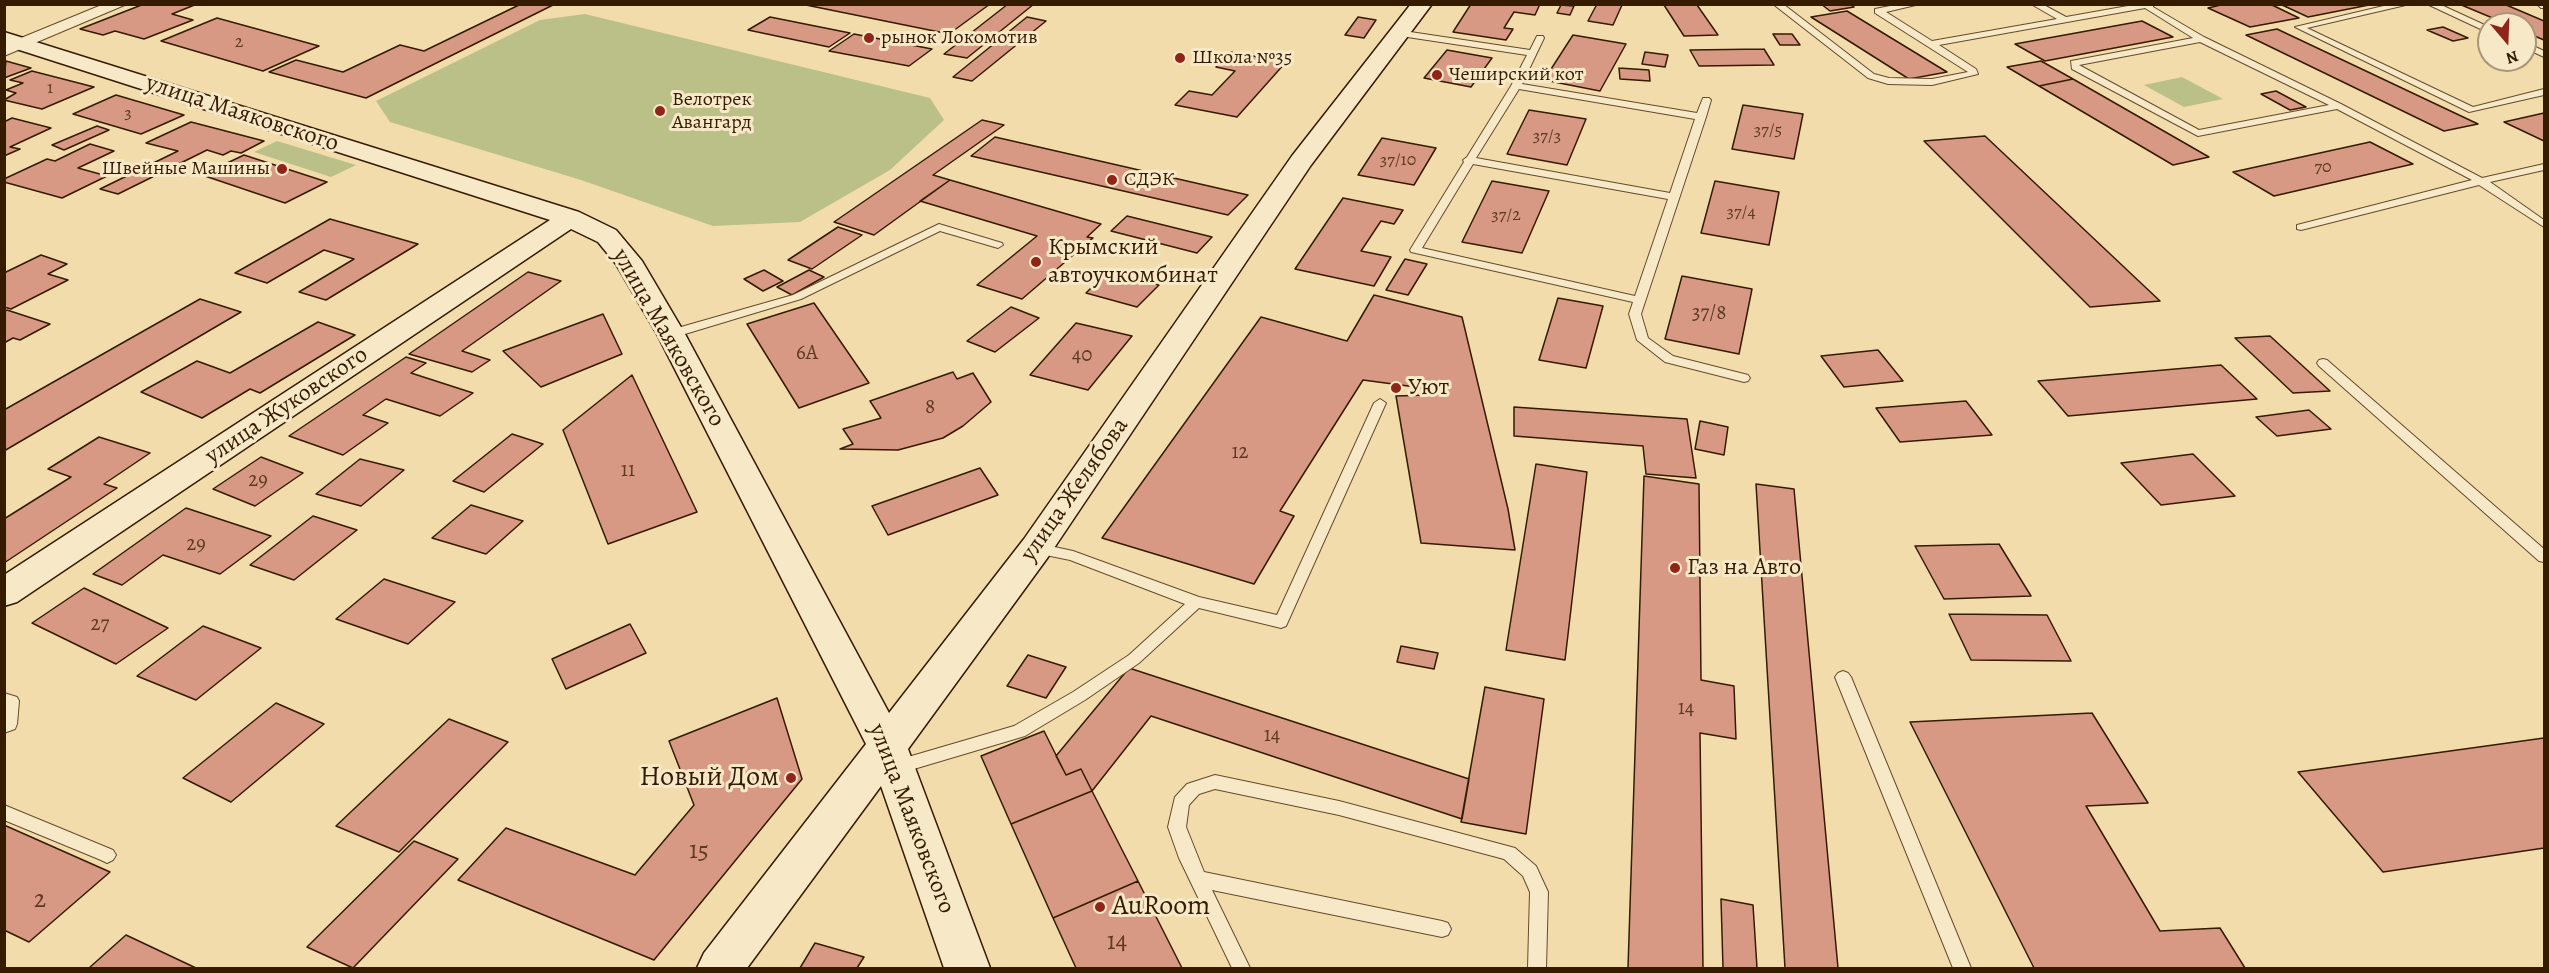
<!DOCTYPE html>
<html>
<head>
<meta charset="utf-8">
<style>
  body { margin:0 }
  #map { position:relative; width:2549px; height:973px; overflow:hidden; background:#f2dcab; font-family:Alegreya,serif }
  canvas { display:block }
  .frame { position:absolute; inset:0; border:6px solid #351b00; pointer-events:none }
  .north { position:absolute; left:2477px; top:12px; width:60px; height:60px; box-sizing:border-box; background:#f7e8c8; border:2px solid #a99678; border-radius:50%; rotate:161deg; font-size:16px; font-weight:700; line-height:24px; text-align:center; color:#351b00 }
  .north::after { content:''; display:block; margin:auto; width:21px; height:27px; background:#8f2418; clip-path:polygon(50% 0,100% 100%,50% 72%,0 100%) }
</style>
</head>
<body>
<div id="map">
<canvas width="2549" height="973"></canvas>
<div class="frame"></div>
<div class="north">N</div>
</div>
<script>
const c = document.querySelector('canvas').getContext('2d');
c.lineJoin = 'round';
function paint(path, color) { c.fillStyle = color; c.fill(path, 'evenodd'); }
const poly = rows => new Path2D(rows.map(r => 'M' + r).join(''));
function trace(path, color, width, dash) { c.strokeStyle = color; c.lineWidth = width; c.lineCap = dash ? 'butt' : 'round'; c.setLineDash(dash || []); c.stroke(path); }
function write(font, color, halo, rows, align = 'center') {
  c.font = font + ' Alegreya,serif'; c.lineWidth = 6; c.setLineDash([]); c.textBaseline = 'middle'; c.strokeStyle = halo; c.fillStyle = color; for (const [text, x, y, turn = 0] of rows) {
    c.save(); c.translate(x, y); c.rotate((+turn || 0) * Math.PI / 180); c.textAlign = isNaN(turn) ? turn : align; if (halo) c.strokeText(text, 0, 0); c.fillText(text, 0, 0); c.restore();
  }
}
paint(poly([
  [585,14,930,98,944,120,890,170,800,222,713,226,581,180,390,122,376,101,540,20],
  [2182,77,2223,99,2184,107,2144,85],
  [277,141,356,165,331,177,254,152]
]), '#bbc088');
const building = poly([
  [144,4,197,4,172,14,193,20,144,39,115,31,103,35,80,29,144,4],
  [521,4,555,4,366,98,269,72,296,60,343,72,400,45,424,51,521,4],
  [801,4,990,4,949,34,801,4],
  [1008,4,1034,4,967,58,944,54,1008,4],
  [1471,4,1540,4,1535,15,1514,12,1504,28,1513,29,1506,40,1453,32,1471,4],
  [1597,4,1618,4,1622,5,1613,25,1588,21,1597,4],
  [1821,4,1851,4,1854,7,1830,11,1821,4],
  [2225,4,2270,4,2299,18,2250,27,2208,8,2225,4],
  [2280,4,2374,4,2308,17,2280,4],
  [2459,4,2504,4,2544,21,2544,40,2525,32,2525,24,2507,24,2459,4],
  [1561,5,1574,6,1570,15,1557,13,1561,5],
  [1664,5,1697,5,1718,35,1684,36,1664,5],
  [1847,11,1947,72,1909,79,1811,17,1847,11],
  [770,17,850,33,829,47,748,30,770,17],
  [1027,17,1046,21,972,81,953,77,1027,17],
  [1358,17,1376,20,1364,38,1345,35,1358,17],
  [217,18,319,46,263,71,161,41,217,18],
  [2142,21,2173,37,2045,61,2015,44,2142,21],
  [2443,27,2468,38,2453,41,2427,30,2443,27],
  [2277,29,2478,124,2444,131,2246,35,2277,29],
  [854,34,932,49,909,66,829,51,854,34],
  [1773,34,1792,34,1800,45,1780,45,1773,34],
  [1573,35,1626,44,1600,91,1544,80,1573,35],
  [1764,49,1774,65,1699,66,1690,50,1764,49],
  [1447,50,1492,58,1471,87,1424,78,1447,50],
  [1231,52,1286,62,1237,117,1175,105,1189,91,1212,95,1235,71,1216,67,1231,52],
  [1645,52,1668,55,1665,67,1642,64,1645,52],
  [6,61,31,68,4,78,6,61],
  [2041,61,2073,79,2039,86,2007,67,2041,61],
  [1619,68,1649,70,1650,81,1620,79,1619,68],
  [32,71,94,87,42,109,4,100,16,93,6,90,23,83,10,80,32,71],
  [2073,79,2209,157,2173,165,2039,86,2073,79],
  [2276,91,2306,107,2290,110,2261,94,2276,91],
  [116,95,184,115,141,134,73,114,116,95],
  [1743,105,1803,114,1794,159,1732,149,1743,105],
  [1529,110,1586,119,1567,165,1507,154,1529,110],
  [2544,113,2544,141,2504,122,2544,113],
  [12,118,51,128,10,147,20,149,4,156,4,122,12,118],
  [982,120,1004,125,933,175,950,180,874,235,834,222,982,120],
  [191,122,264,141,241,153,231,151,223,155,207,150,118,194,100,189,178,151,146,143,191,122],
  [97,126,109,130,64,150,52,145,97,126],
  [1985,136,2160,301,2090,307,1924,141,1985,136],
  [995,137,1248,195,1228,215,971,156,995,137],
  [1382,138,1436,148,1414,185,1358,175,1382,138],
  [2370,142,2413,164,2274,196,2233,172,2370,142],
  [90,144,114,151,78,168,107,176,62,198,4,182,4,179,47,159,55,161,90,144],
  [244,155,327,182,285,203,202,175,244,155],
  [950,180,1101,224,1087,237,1093,238,1022,299,977,285,1037,236,920,201,950,180],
  [1492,181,1549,191,1522,253,1462,242,1492,181],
  [1715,181,1779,192,1769,245,1701,233,1715,181],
  [1343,198,1403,210,1394,224,1381,221,1361,251,1391,257,1374,286,1295,269,1343,198],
  [1127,216,1212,237,1197,253,1111,231,1127,216],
  [330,219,418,244,326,300,299,292,354,259,324,250,267,283,235,273,330,219],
  [838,227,862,235,812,269,788,260,838,227],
  [41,255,67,264,48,274,68,280,11,309,4,307,4,273,41,255],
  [1405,259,1427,264,1408,295,1386,290,1405,259],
  [764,270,783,281,763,291,744,279,764,270],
  [809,270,824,277,792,295,777,287,809,270],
  [1108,271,1159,285,1137,307,1086,293,1108,271],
  [528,272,561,281,462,351,490,360,472,372,409,354,528,272],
  [1682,276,1752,289,1739,354,1665,339,1682,276],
  [1374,295,1462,317,1508,509,1515,550,1421,543,1396,396,1427,395,1423,388,1363,380,1280,511,1294,516,1254,584,1102,538,1261,317,1347,341,1374,295],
  [1558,298,1603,306,1586,368,1539,360,1558,298],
  [200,299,241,312,4,451,4,410,200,299],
  [814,303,869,383,799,408,747,324,814,303],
  [1011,307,1039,318,995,352,967,341,1011,307],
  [7,310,50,324,20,340,13,338,4,343,4,312,7,310],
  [603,314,622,354,541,387,503,351,603,314],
  [318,322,355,335,260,393,250,389,202,418,141,392,197,361,230,373,318,322],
  [1076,323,1132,336,1088,390,1030,375,1076,323],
  [2270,336,2330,391,2293,393,2235,338,2270,336],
  [1878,350,1903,381,1844,387,1821,356,1878,350],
  [406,357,426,363,411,373,473,393,440,416,386,399,363,415,388,423,343,455,289,436,406,357],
  [2221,365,2257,399,2068,416,2038,381,2221,365],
  [953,372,957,379,973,373,991,402,963,426,943,438,898,450,840,449,853,444,843,429,881,418,870,401,953,372],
  [632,375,697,512,608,544,563,430,632,375],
  [1966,401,1992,435,1900,442,1876,408,1966,401],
  [1514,407,1687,419,1696,478,1646,474,1643,446,1514,436,1514,407],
  [2309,410,2331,429,2277,436,2256,417,2309,410],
  [1700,421,1728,427,1724,455,1695,449,1700,421],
  [512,434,543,444,484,492,453,481,512,434],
  [99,437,150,453,104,484,117,488,4,563,4,519,71,477,48,469,99,437],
  [2193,454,2235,496,2161,505,2121,463,2193,454],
  [261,457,303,473,255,506,213,489,261,457],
  [360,459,404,470,361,506,316,494,360,459],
  [1536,464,1587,472,1565,660,1506,650,1536,464],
  [980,468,998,495,888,535,872,506,980,468],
  [1644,476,1699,484,1701,680,1734,686,1736,739,1700,733,1703,968,1628,968,1644,476],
  [1756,484,1794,489,1838,968,1785,968,1756,484],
  [471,505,523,521,486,554,432,538,471,505],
  [186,508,271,536,220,574,163,555,122,585,93,574,186,508],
  [313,516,357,530,294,580,250,565,313,516],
  [1999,544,2031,596,1944,599,1915,546,1999,544],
  [384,579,455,602,408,644,336,619,384,579],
  [84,588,168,628,116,664,32,623,84,588],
  [1949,614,2047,615,2071,661,1971,660,1949,614],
  [630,624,646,653,566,689,552,659,630,624],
  [203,626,261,648,196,700,137,676,203,626],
  [1401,646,1438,653,1434,669,1397,662,1401,646],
  [1028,655,1066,667,1046,698,1007,686,1028,655],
  [1129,668,1469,779,1462,819,1151,716,1092,791,1081,769,1066,775,1056,756,1129,668],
  [1485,687,1544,699,1526,834,1461,822,1485,687],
  [777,698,802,779,654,960,458,880,506,828,635,875,694,805,669,741,777,698],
  [276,703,324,724,231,802,183,778,276,703],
  [2092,713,2148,803,2086,806,2160,931,2220,928,2245,968,2034,968,1910,722,2092,713],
  [449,719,508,742,399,852,336,826,449,719],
  [1044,731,1066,775,1081,769,1092,791,1011,824,981,756,1044,731],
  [2544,738,2544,848,2383,872,2298,772,2544,738],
  [1092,791,1138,881,1053,918,1011,824,1092,791],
  [4,825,110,872,29,942,4,930,4,825],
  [414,841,458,859,353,968,307,947,414,841],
  [1138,881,1182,968,1076,968,1053,918,1138,881],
  [1721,899,1753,905,1757,968,1723,968,1721,899],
  [126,935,196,968,89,968,126,935],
  [815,943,864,957,857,968,800,968,815,943]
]);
paint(building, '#d79984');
trace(building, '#351b00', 1.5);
const lane = poly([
  [1773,4,1783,4,1874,74,1889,78,1932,79,1968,72,1875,13,1875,9,1900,4,1920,4,1886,12,1932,41,2057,19,2031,4,2042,4,2066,17,2139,4,2154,4,2153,7,2204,37,2341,104,2482,178,2544,164,2544,170,2490,182,2544,220,2544,227,2479,185,2301,230,2297,229,2297,225,2472,180,2337,109,2198,136,2072,69,2071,61,2193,38,2145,8,1939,45,1976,69,1978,74,1932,85,1888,84,1868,78,1773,4],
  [2200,42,2329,105,2199,130,2079,65,2200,42],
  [2392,4,2410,4,2307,28,2473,107,2544,89,2544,95,2469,112,2295,27,2392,4],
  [2427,4,2439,4,2489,27,2489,33,2427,4],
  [2537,4,2544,4,2544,8,2541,8,2537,4],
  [1397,30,1530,50,1537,36,1543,36,1544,38,1522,84,1697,113,1703,98,1709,98,1711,100,1706,117,1641,314,1648,338,1673,356,1748,375,1750,378,1748,381,1744,382,1665,362,1637,340,1629,314,1633,302,1411,252,1410,250,1464,162,1463,160,1467,157,1511,86,1527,55,1394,35,1394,31,1397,30],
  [1519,89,1695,119,1670,193,1476,158,1519,89],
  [1473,164,1668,199,1635,296,1422,248,1473,164],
  [2525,42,2544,51,2544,57,2525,48,2525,42],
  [939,224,1002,243,1003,245,998,248,940,231,801,299,675,337,671,338,665,334,667,331,793,295,939,224],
  [2323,359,2327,360,2544,549,2544,562,2539,561,2319,366,2317,363,2319,360,2323,359],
  [1380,399,1386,403,1286,626,1281,628,1199,608,1139,663,1085,700,1025,736,897,774,891,772,889,767,891,762,1014,726,1073,692,1129,655,1185,604,1070,560,1031,552,1029,548,1031,544,1036,543,1073,551,1199,597,1277,615,1374,403,1380,399],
  [1843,671,1848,673,1851,677,1971,968,1953,968,1835,677,1838,673,1843,671],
  [4,693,17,697,19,701,17,724,15,729,4,733,4,693],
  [1215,775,1339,801,1515,848,1536,866,1548,892,1546,968,1528,968,1530,892,1523,876,1504,859,1339,815,1215,789,1199,794,1189,805,1186,827,1204,872,1442,921,1448,923,1451,929,1448,935,1442,937,1212,890,1250,968,1232,968,1179,858,1168,827,1175,797,1187,784,1215,775],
  [4,805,113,850,116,855,113,860,107,863,101,860,4,820,4,805]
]);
const street = poly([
  [104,4,127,4,4,56,4,45,104,4]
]);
const secondary = poly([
  [1411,4,1432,4,1311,165,1048,557,908,749,990,968,944,968,881,786,747,968,697,968,704,953,866,744,657,334,616,264,598,242,571,229,17,602,4,606,4,575,550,220,4,45,4,32,579,212,616,230,642,261,685,334,889,713,1024,539,1292,156,1411,4]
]);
trace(lane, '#644b2b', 2);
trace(street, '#644b2b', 2);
trace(secondary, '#351b00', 3);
paint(lane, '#f7e8c8');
paint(street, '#f7e8c8');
paint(secondary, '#f7e8c8');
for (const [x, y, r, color] of [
  [869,38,6,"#8f2418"],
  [1180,58,6,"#8f2418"],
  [1437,75,6,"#8f2418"],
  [660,111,6,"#8f2418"],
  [282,169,6,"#8f2418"],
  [1112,180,6,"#8f2418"],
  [1036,262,6,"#8f2418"],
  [1396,388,6,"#8f2418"],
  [1675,568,6,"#8f2418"],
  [791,778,6,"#8f2418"],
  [1100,907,6,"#8f2418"]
]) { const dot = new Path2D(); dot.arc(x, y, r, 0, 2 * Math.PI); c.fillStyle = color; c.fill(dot); trace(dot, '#f7e8c8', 2); }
write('18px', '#5e3a21', null, [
  ["2",239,43],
  ["1",50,89],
  ["3",128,114],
  ["37/5",1768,131],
  ["37/3",1547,137],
  ["37/10",1398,161],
  ["70",2323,168],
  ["37/4",1741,213],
  ["37/2",1506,216]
]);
write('20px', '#351b00', '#f7e8c8', [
  ["рынок Локомотив",881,38],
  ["Школа №35",1192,58],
  ["Чеширский кот",1449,75],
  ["Велотрек",672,100],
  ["Авангард",672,123],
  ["Швейные Машины",270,169,"right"],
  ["СДЭК",1124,180]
], 'left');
write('21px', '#5e3a21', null, [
  ["37/8",1709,314],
  ["6А",807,354],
  ["40",1082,356],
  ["8",930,408],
  ["12",1240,453],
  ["11",628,471],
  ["29",258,481],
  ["29",196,545],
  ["27",100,625],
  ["14",1686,709],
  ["14",1272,736]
]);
write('24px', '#351b00', '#f7e8c8', [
  ["улица Маяковского",242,114,18],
  ["улица Маяковского",668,338,60],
  ["улица Жуковского",287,406,-34],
  ["улица Желябова",1075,490,-55],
  ["улица Маяковского",911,819,69]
]);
write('24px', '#351b00', '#f7e8c8', [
  ["Крымский",1048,248],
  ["автоучкомбинат",1048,276],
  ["Уют",1408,388],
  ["Газ на Авто",1687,568]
], 'left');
write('26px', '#5e3a21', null, [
  ["15",699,852],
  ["2",40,901],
  ["14",1117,943]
]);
write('28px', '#351b00', '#f7e8c8', [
  ["Новый Дом",779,778],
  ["AuRoom",1112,907,"left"]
], 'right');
</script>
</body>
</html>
